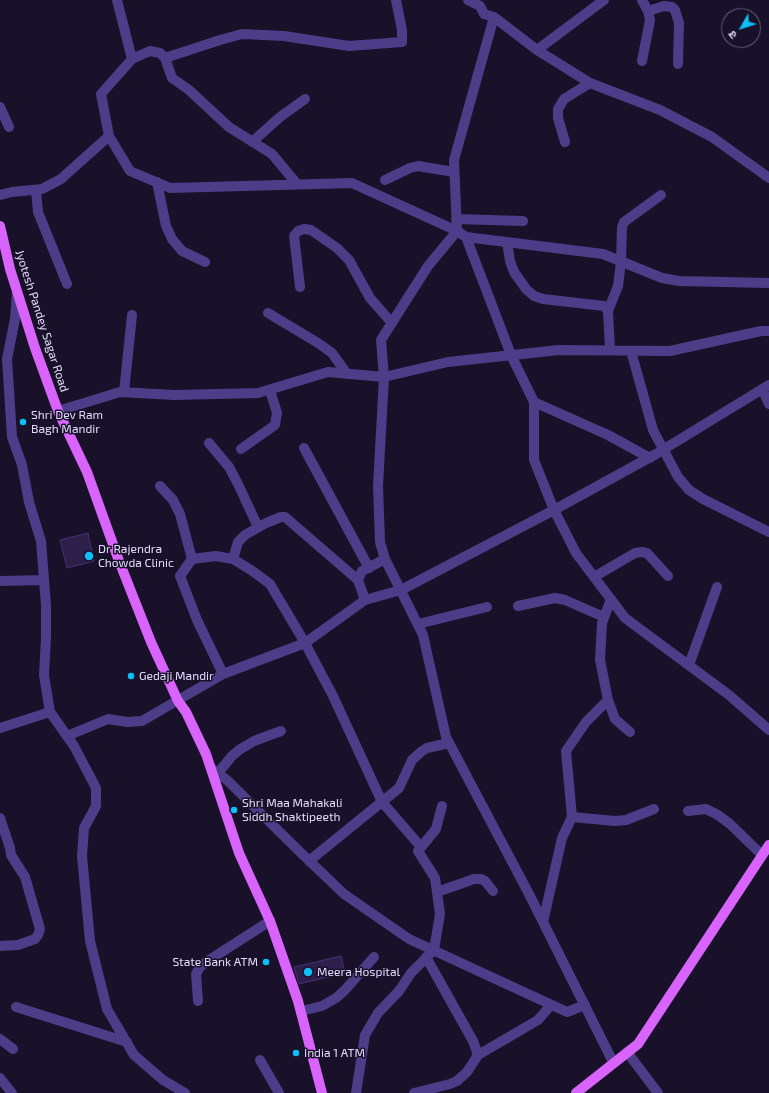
<!DOCTYPE html>
<html>
<head>
<meta charset="utf-8">
<style>
  body { margin:0 }
  #map { position:relative; width:769px; height:1093px; overflow:hidden; background:#191129; font-family:"Exo 2","Noto Sans Devanagari",sans-serif }
  canvas { display:block }
  .north { position:absolute; left:721px; top:8px; width:40px; height:40px; box-sizing:border-box; background:#191129; border:1px solid #6a617e; border-radius:50%; rotate:231deg; font-size:11px; font-weight:700; line-height:16px; text-align:center; color:#e3dafe }
  .north::after { content:''; display:block; margin:auto; width:14px; height:18px; background:#0bbff9; clip-path:polygon(50% 0,100% 100%,50% 72%,0 100%) }
</style>
</head>
<body>
<div id="map">
<canvas width="769" height="1093"></canvas>
<div class="north">उ</div>
</div>
<script>
const c = document.querySelector('canvas').getContext('2d');
c.lineJoin = 'round';
function paint(path, color) { c.fillStyle = color; c.fill(path, 'evenodd'); }
const poly = rows => new Path2D(rows.map(r => 'M' + r).join(''));
function trace(path, color, width, dash) { c.strokeStyle = color; c.lineWidth = width; c.lineCap = dash ? 'butt' : 'round'; c.setLineDash(dash || []); c.stroke(path); }
function write(font, color, halo, rows, align = 'center') {
  c.font = font + ' "Exo 2",sans-serif'; c.lineWidth = 3; c.setLineDash([]); c.textBaseline = 'middle'; c.strokeStyle = halo; c.fillStyle = color; for (const [text, x, y, turn = 0] of rows) {
    c.save(); c.translate(x, y); c.rotate((+turn || 0) * Math.PI / 180); c.textAlign = isNaN(turn) ? turn : align; if (halo) c.strokeText(text, 0, 0); c.fillText(text, 0, 0); c.restore();
  }
}
const building = poly([
  [88,533,94,561,67,568,60,540,88,533],
  [341,956,345,973,299,984,294,967,341,956]
]);
paint(building, '#2d1e4a');
trace(building, '#483075', 1);
trace(poly([
  [117,0,132,59,150,51,160,53,165,58,172,78,189,90,229,127,272,154,297,184],
  [468,0,480,6,484,14,494,17,537,50,590,83,660,110,712,137,769,178],
  [642,0,648,11,650,20,642,61],
  [648,11,664,6,672,7,675,10,679,23,678,64],
  [494,17,454,160,457,231,428,266,381,340,384,377,378,486,380,542,385,559,423,635,446,737,529,894,613,1062],
  [537,50,604,0],
  [165,58,220,40,242,34,284,36,349,46,402,42,402,30,396,0],
  [0,107,9,127],
  [109,136,101,94,132,59],
  [252,142,280,117,305,99],
  [565,142,558,118,558,109,564,99,590,83],
  [385,180,410,168,418,166,454,172],
  [157,182,166,226,172,239,182,251,205,262],
  [36,190,38,212,67,284],
  [0,195,12,192,42,189,61,179,109,136,130,171,170,188,352,183,457,231,466,237,511,355,534,402,534,460,554,510,576,553,625,618,729,695,769,730],
  [456,219,523,221],
  [466,237,603,254,662,278,679,281,769,283],
  [507,242,510,261,514,272,526,289,534,296,543,299,604,306,608,311,610,350],
  [300,287,294,236,298,231,304,229,311,230,337,248,349,260,370,298,392,323],
  [17,292,15,319,7,359,12,437,22,465,29,502,41,541,46,605,46,637,44,675,50,712,74,746,96,788,96,806,84,828,82,856,90,941,107,1009,134,1055,163,1080,185,1093],
  [608,311,618,286,621,262,622,227,624,222,661,195],
  [268,313,318,343,332,353,347,374],
  [631,351,653,430,678,477,689,490,703,499,769,532],
  [762,389,769,404],
  [124,392,132,315],
  [534,402,608,435,650,458],
  [58,411,120,392,174,395,258,393,328,372,384,377,448,362,559,350,670,351,761,331,769,331],
  [209,443,229,467,238,484,258,527],
  [304,448,369,568],
  [241,449,275,425,277,413,270,390],
  [160,486,173,500,180,514,192,559],
  [233,559,238,542,245,535,266,523,281,517,285,517,358,580],
  [594,577,635,553,642,552,647,553,668,576],
  [0,581,44,580],
  [611,599,602,623,600,660,608,700,615,719,630,732],
  [365,600,358,580,362,571,385,559],
  [518,606,555,598,565,600,604,617],
  [418,624,487,607],
  [689,665,717,587],
  [223,674,197,620,180,576,192,559,216,556,233,559,251,570,270,584,305,643,333,696,382,802,421,847],
  [0,728,50,712],
  [67,736,108,719,127,722,142,721,223,674,305,643,365,600,401,590,554,510,656,454,769,385],
  [211,768,227,780,299,851,344,894,409,939,567,1012,585,1005],
  [218,773,232,756,239,750,254,741,281,731],
  [688,811,706,809,718,815,730,824,762,855],
  [572,817,615,821,626,820,654,809],
  [0,818,10,848,11,855,25,877,40,929,38,935,35,939,18,945,0,946],
  [309,861,399,788,412,760,422,751,427,748,449,743],
  [437,892,474,879,481,879,485,881,493,891],
  [543,922,562,838,572,817,566,751,586,722,608,700],
  [198,1001,196,974,199,968,206,962,270,921],
  [16,1007,127,1042],
  [301,1011,322,1006,336,998,345,990,374,957],
  [0,1039,13,1049],
  [627,1052,658,1093],
  [478,1055,538,1020,551,1005],
  [260,1060,279,1093],
  [0,1078,12,1093],
  [356,1093,365,1035,378,1013,399,991,411,973,434,950,440,914,435,878,418,851,436,829,442,806],
  [414,1093,450,1084,457,1081,467,1072,478,1055,473,1041,426,957]
]), '#4b3d87', 10);
trace(poly([
  [0,226,10,269,35,348,58,411,87,472,119,561,151,642,178,701,186,712,206,754,239,853,270,921,298,1001,322,1093],
  [576,1093,638,1044,769,845]
]), '#d864fb', 10);
for (const [x, y, r, color] of [
  [23,422,4,"#0bbff9"],
  [89,556,5,"#0bbff9"],
  [131,676,4,"#0bbff9"],
  [234,810,4,"#0bbff9"],
  [266,962,4,"#0bbff9"],
  [308,972,5,"#0bbff9"],
  [296,1053,4,"#0bbff9"]
]) { const dot = new Path2D(); dot.arc(x, y, r, 0, 2 * Math.PI); c.fillStyle = color; c.fill(dot); trace(dot, '#191129', 1.5); }
write('12px', '#e3dafe', '#191129', [
  ["Jyotesh Pandey Sagar Road",42,321,72]
]);
write('12px', '#e3dafe', '#191129', [
  ["Shri Dev Ram",31,415],
  ["Bagh Mandir",31,429],
  ["Dr Rajendra",98,549],
  ["Chowda Clinic",98,563],
  ["Gedaji Mandir",139,676],
  ["Shri Maa Mahakali",242,803],
  ["Siddh Shaktipeeth",242,817],
  ["State Bank ATM",258,962,"right"],
  ["Meera Hospital",317,972],
  ["India 1 ATM",304,1053]
], 'left');
</script>
</body>
</html>
